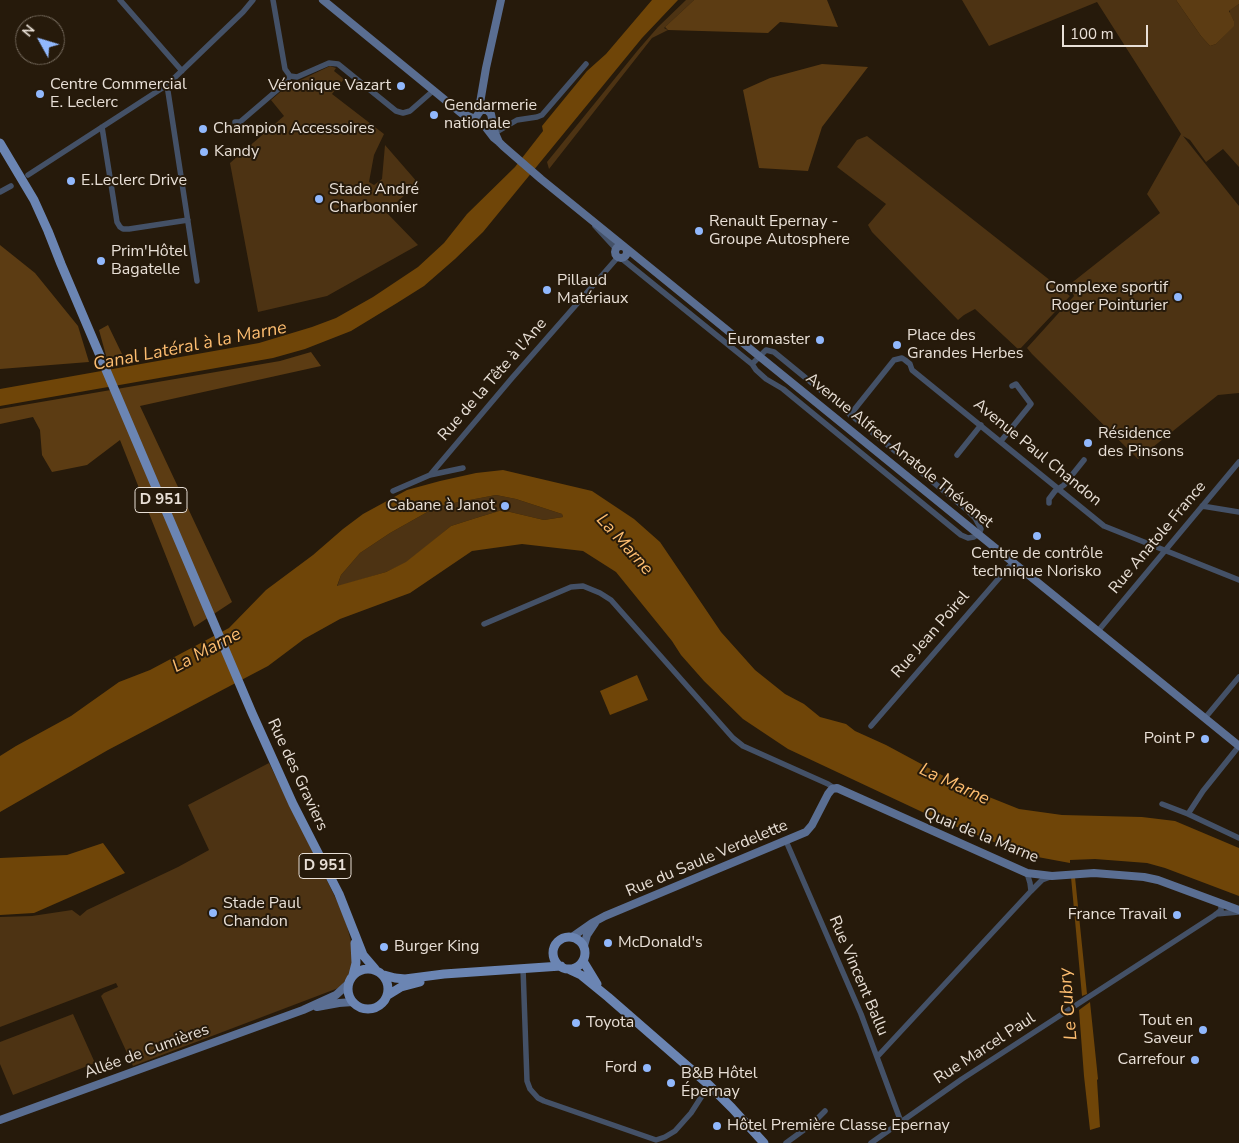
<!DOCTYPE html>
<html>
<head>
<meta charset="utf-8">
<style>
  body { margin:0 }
  #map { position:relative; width:1239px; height:1143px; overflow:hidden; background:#261a0b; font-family:"Nunito Sans",sans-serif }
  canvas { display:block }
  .north { position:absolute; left:15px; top:15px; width:50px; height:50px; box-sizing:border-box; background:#261a0b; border:1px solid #74695c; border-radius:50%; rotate:309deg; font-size:14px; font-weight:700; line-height:20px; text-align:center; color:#e8dfd6 }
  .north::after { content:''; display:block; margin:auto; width:18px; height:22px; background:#91b8fd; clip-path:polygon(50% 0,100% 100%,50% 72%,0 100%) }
  .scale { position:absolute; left:1062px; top:25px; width:86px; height:22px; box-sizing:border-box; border:2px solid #e8dfd6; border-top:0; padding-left:6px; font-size:15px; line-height:18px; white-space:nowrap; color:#e8dfd6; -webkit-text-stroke:4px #261a0b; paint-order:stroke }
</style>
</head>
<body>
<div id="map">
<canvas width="1239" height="1143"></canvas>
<div class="north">N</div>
<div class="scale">100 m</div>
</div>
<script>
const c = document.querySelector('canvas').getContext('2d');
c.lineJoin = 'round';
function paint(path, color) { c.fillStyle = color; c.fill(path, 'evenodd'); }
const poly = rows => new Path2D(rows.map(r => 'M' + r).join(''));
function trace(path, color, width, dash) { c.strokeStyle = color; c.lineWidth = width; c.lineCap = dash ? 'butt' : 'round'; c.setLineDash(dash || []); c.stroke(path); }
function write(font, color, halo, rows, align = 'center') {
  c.font = font + ' "Nunito Sans",sans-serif'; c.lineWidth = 4; c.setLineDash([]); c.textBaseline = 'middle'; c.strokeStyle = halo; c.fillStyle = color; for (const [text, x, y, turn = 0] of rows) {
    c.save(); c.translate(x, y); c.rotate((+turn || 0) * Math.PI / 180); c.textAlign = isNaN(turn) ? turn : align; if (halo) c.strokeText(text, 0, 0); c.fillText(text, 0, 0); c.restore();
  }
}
paint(poly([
  [686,0,694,0,664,28,668,30,652,38,549,169,547,162,638,50,658,27],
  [962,0,1176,0,1201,36,1210,46,1216,44,1233,26,1234,21,1230,14,1230,10,1239,4,1239,167,1223,149,1206,162,1190,140,1183,136,1239,206,1239,393,1218,395,1138,459,1032,354,1027,348,1074,296,1069,285,1160,213,1147,194,1181,134,1097,2,989,46],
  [330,66,336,68,334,71,344,79,332,94,384,134,374,155,369,182,374,185,382,179,385,145,418,183,386,212,418,245,327,296,258,312,230,163,284,116,271,100,286,87],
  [867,136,1070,296,1019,350,975,309,964,315,958,320,872,232,868,225,886,204,837,167,857,140],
  [496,495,516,499,562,514,563,517,544,520,506,511,499,511,476,518,451,526,406,563,386,572,337,587,341,575,360,553,390,533,438,506],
  [269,763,341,909,347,926,352,945,353,960,350,974,341,987,133,1066,101,996,104,993,118,987,116,983,0,1027,0,917,32,916,72,910,80,916,87,910,178,867,209,850,188,805],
  [73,1014,95,1063,13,1095,0,1064,0,1042]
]), '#4d3313');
paint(poly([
  [694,0,827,0,838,27,780,22,768,33,668,30,665,27],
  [1176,0,1239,0,1239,4,1229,11,1234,21,1234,26,1216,44,1210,46,1201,36],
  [822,64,868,67,822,127,808,171,759,168,743,90,770,78],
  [0,245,35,273,78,326,89,362,0,369],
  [108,325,122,354,107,359,99,330],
  [311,352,321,366,140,406,232,602,194,627,120,440,87,465,52,472,42,455,40,430,33,417,0,424,0,409,280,361]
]), '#5c3c13');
paint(poly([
  [652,0,678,0,642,38,483,232,455,259,424,286,397,303,351,331,305,349,273,358,0,406,0,389,259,343,312,327,336,318,373,297,418,267,444,243,467,214,515,167,543,131,542,126,587,71,606,54],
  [503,470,592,491,634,519,660,542,721,632,755,670,785,694,804,704,820,717,846,724,855,731,886,745,964,787,1019,809,1062,815,1142,817,1175,821,1239,848,1239,896,1165,868,1147,863,1095,859,1070,860,1070,863,1016,853,1004,846,935,818,788,749,743,719,704,681,681,655,672,641,616,572,583,551,522,544,472,551,410,593,340,619,304,639,268,666,108,750,0,812,0,756,16,746,71,716,119,682,150,670,229,628,266,590,313,555,343,529,363,514,407,490,440,481,476,473],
  [496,495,516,499,562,514,563,517,544,520,506,511,499,511,476,518,451,526,406,562,386,572,337,586,341,575,360,553,390,533,438,506],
  [637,675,648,700,610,715,600,691],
  [103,843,125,873,34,913,0,915,0,858,67,855],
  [1071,877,1075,877,1087,994,1082,996],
  [1090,1002,1098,1079,1097,1080,1100,1127,1090,1130,1084,1076,1079,1010]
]), '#6f4508');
trace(poly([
  [120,0,182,71],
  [273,0,285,69,290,76,297,77,329,63,338,64,396,111,403,113,410,111,434,90],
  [167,85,197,281],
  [235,122,240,122,282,86,290,76],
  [102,127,117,222,120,227,123,229,129,229,188,220],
  [495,133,517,120,537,117,542,115,586,64],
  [28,175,167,85,243,12,253,0],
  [0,192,11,186],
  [595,226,616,249],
  [621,258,752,364,756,370,766,379,783,389,961,535,968,538,974,537,979,534,981,529,975,518,966,509,774,352,766,350,752,364],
  [850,415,894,360,902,358,905,360,910,364,912,370,1104,526,1239,580],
  [1001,441,1031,404,1016,384,1012,386],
  [957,455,981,425],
  [430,475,512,378,618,257],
  [393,491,430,475,463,468],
  [1049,503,1049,499,1055,491,1064,485,1084,460],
  [1202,506,1239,512],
  [484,624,571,587,583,586,600,593,611,600,733,738,743,746,828,784,834,788],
  [1098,631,1239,462],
  [1205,718,1239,677],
  [871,726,1013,562],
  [1162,804,1188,814,1239,838],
  [1188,814,1203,791,1239,746],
  [786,841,861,1014,901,1122],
  [1027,873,1030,883,1031,891],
  [1216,914,1239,912],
  [523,968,527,1081,530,1089,538,1098,544,1101,656,1140,665,1137,675,1131,691,1113,709,1085],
  [877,1057,1031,891,1042,880,1050,877],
  [786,1143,812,1124,825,1111],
  [871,1143,962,1079,1215,915,1221,910,1221,903]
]), '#445167', 5.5);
trace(poly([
  [323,0,461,113,477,120],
  [481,110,480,103,486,68,501,0],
  [499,142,495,133,491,114,487,110,481,110,476,117,478,123,484,125,494,138,499,142,503,146,541,179,1239,746],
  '615 252a6 6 0 1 1 12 0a6 6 0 1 1-12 0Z',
  [572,937,592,923,605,916,806,832,812,825,828,794,832,789,837,788,1027,873,1052,876,1094,873,1144,877,1158,880,1239,910],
  [584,946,587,935,595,923],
  [317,1007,339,1003,353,1002],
  [0,1120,303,1010,336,995,348,984]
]), '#5a6e92', 8);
trace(poly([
  [0,143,34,200,48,231,61,264,252,713,293,804,339,894,363,955,375,969],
  '553 953a16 16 0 1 1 32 0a16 16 0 1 1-32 0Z',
  [583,961,597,984],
  '348 989a20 20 0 1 1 40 0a20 20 0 1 1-40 0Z',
  [568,969,581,975,608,997,709,1085,732,1108,764,1143],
  [353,975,356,963,355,943],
  [384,975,395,978,405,979,444,974,561,966],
  [388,995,401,987,420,982]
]), '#6b85b3', 9);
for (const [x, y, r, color] of [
  [401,86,5,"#91b8fd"],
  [40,94,5,"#91b8fd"],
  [434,115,5,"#91b8fd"],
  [203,129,5,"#91b8fd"],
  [204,152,5,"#91b8fd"],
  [71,181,5,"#91b8fd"],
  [319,199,5,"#91b8fd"],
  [699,231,5,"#91b8fd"],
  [101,261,5,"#91b8fd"],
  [547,290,5,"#91b8fd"],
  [1178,297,5,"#91b8fd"],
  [820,340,5,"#91b8fd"],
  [897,345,5,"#91b8fd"],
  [1088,443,5,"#91b8fd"],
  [505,506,5,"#91b8fd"],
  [1037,536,5,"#91b8fd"],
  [1205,739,5,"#91b8fd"],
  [213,913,5,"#91b8fd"],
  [1177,915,5,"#91b8fd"],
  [608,943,5,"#91b8fd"],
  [384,947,5,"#91b8fd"],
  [576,1023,5,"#91b8fd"],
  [1203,1030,5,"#91b8fd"],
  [1195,1060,5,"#91b8fd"],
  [647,1068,5,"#91b8fd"],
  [671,1083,5,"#91b8fd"],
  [717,1126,5,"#91b8fd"]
]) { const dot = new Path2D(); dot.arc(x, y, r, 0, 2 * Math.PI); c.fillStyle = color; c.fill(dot); trace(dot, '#261a0b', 2); }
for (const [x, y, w] of [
  [161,500,52],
  [325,866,52]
]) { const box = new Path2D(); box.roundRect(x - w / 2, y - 12.5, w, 25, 4); c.fillStyle = '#261a0b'; c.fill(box); trace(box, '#e8dfd6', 1); }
write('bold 15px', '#e8dfd6', null, [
  ["D 951",161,500],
  ["D 951",325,866]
]);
write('16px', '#e8dfd6', '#261a0b', [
  ["Centre Commercial",50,85],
  ["E. Leclerc",50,103],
  ["Véronique Vazart",391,86,"right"],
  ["Gendarmerie",444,106],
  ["nationale",444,124],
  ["Champion Accessoires",213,129],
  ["Kandy",214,152],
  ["E.Leclerc Drive",81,181],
  ["Stade André",329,190],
  ["Charbonnier",329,208],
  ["Renault Epernay -",709,222],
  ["Groupe Autosphere",709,240],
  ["Prim'Hôtel",111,252],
  ["Bagatelle",111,270],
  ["Pillaud",557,281],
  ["Matériaux",557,299],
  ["Complexe sportif",1168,288,"right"],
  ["Roger Pointurier",1168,306,"right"],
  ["Place des",907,336],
  ["Grandes Herbes",907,354],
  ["Euromaster",810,340,"right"],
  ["Résidence",1098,434],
  ["des Pinsons",1098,452],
  ["Cabane à Janot",495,506,"right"],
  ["Centre de contrôle",1037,554,"center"],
  ["technique Norisko",1037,572,"center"],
  ["Point P",1195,739,"right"],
  ["Stade Paul",223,904],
  ["Chandon",223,922],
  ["France Travail",1167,915,"right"],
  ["McDonald's",618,943],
  ["Burger King",394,947],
  ["Tout en",1193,1021,"right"],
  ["Saveur",1193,1039,"right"],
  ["Toyota",586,1023],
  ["Carrefour",1185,1060,"right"],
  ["Ford",637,1068,"right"],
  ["B&B Hôtel",681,1074],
  ["Épernay",681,1092],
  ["Hôtel Première Classe Epernay",727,1126]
], 'left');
write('16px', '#e8dfd6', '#261a0b', [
  ["Rue de la Tête à l'Ane",493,380,-49],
  ["Avenue Alfred Anatole Thévenet",899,451,39],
  ["Avenue Paul Chandon",1037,453,39],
  ["Rue Anatole France",1158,538,-50],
  ["Rue Jean Poirel",931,635,-49],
  ["Rue des Graviers",297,775,65],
  ["Quai de la Marne",981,836,22],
  ["Rue du Saule Verdelette",707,859,-23],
  ["Rue Vincent Ballu",858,976,67],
  ["Rue Marcel Paul",985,1049,-33],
  ["Allée de Cumières",147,1052,-20]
]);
write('italic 18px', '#fdbd70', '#261a0b', [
  ["Canal Latéral à la Marne",190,347,-11],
  ["La Marne",624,545,48],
  ["La Marne",207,651,-28],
  ["La Marne",954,785,25],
  ["Le Cubry",1069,1004,-95]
]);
</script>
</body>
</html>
